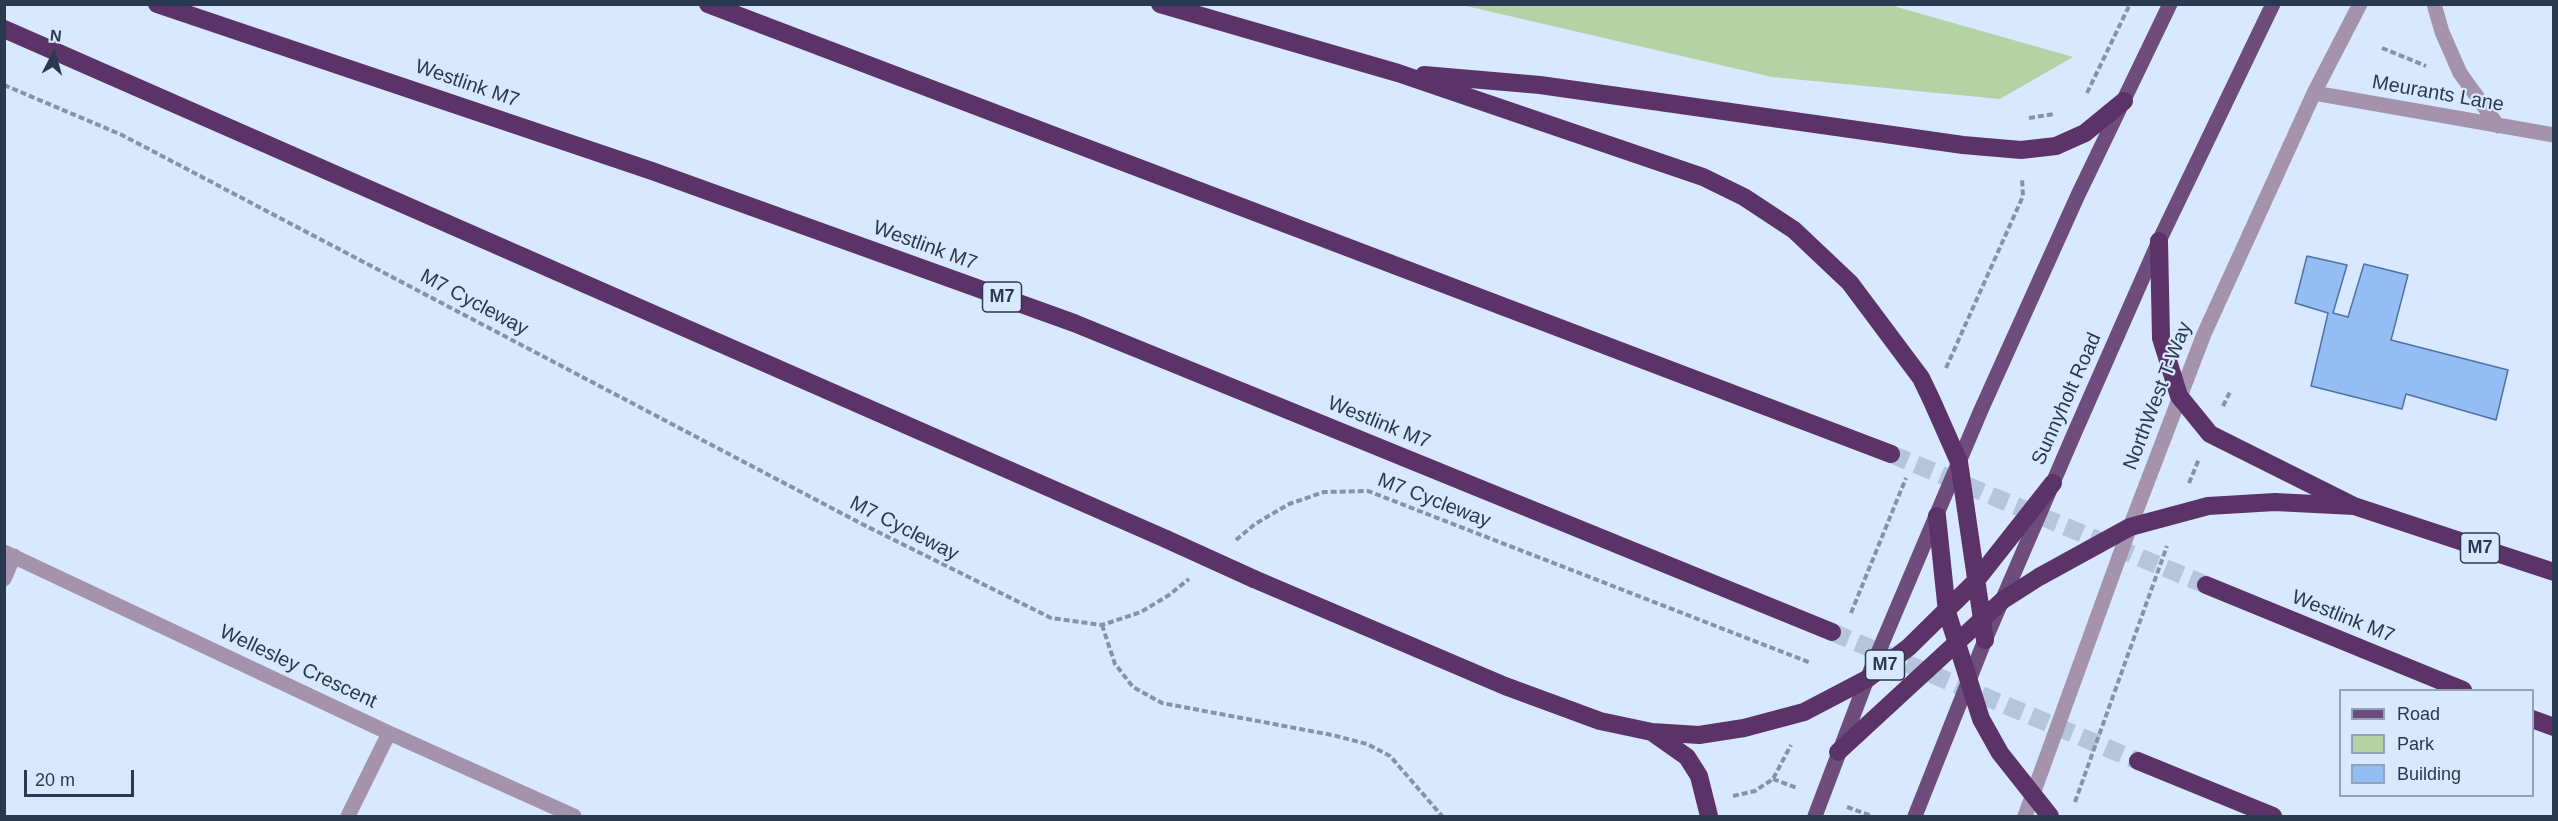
<!DOCTYPE html>
<html>
<head>
<meta charset="utf-8">
<style>
  body { margin:0 }
  #map { position:relative; width:2558px; height:821px; overflow:hidden; background:#d7e8ff; font-family:Helvetica,sans-serif }
  canvas { display:block }
  .frame { position:absolute; inset:0; border:6px solid #293950; pointer-events:none }
  .legend { position:absolute; left:2339px; top:689px; width:195px; height:108px; box-sizing:border-box; background:#d7e8ff; border:2px solid #91a2b9; margin:0; padding:8px 10px; list-style:none; font-size:18px; color:#293950 }
  .legend li { display:flex; align-items:center; gap:12px; height:30px }
  .legend b { width:30px; border:2px solid #91a2b9 }
  .north { position:absolute; left:24px; top:24px; width:60px; height:60px; -webkit-text-stroke:4px #d7e8ff; paint-order:stroke; rotate:6deg; font-size:16px; font-weight:700; line-height:24px; text-align:center; color:#293950 }
  .north::after { content:''; display:block; margin:auto; width:21px; height:27px; background:#293950; clip-path:polygon(50% 0,100% 100%,50% 72%,0 100%) }
  .scale { position:absolute; left:24px; top:770px; width:110px; height:27px; box-sizing:border-box; border:3px solid #293950; border-top:0; padding-left:8px; font-size:18px; line-height:21px; white-space:nowrap; color:#293950; -webkit-text-stroke:4px #d7e8ff; paint-order:stroke }
</style>
</head>
<body>
<div id="map">
<canvas width="2558" height="821"></canvas>
<div class="frame"></div>
<ul class="legend">
<li><b style="height:8px;background:#6e4c7b"></b>Road</li>
<li><b style="height:16px;background:#b3d3a5"></b>Park</li>
<li><b style="height:16px;background:#94bdf4"></b>Building</li>
</ul>
<div class="north">N</div>
<div class="scale">20 m</div>
</div>
<script>
const c = document.querySelector('canvas').getContext('2d');
c.lineJoin = 'round';
function paint(path, color) { c.fillStyle = color; c.fill(path, 'evenodd'); }
const poly = rows => new Path2D(rows.map(r => 'M' + r).join(''));
function trace(path, color, width, dash) { c.strokeStyle = color; c.lineWidth = width; c.lineCap = dash ? 'butt' : 'round'; c.setLineDash(dash || []); c.stroke(path); }
function write(font, color, halo, rows, align = 'center') {
  c.font = font + ' Helvetica,sans-serif'; c.lineWidth = 4.5; c.setLineDash([]); c.textBaseline = 'middle'; c.strokeStyle = halo; c.fillStyle = color; for (const [text, x, y, turn = 0] of rows) {
    c.save(); c.translate(x, y); c.rotate((+turn || 0) * Math.PI / 180); c.textAlign = isNaN(turn) ? turn : align; if (halo) c.strokeText(text, 0, 0); c.fillText(text, 0, 0); c.restore();
  }
}
paint(poly([
  [1462,5,1890,5,2073,57,2000,99,1772,77]
]), '#b3d3a5');
const building = poly([
  [2307,256,2347,265,2333,313,2348,317,2364,264,2408,275,2391,340,2508,370,2496,420,2406,394,2402,409,2311,386,2328,313,2295,303,2307,256]
]);
paint(building, '#94bdf4');
trace(building, '#4d72a5', 1.5);
trace(poly([
  [1891,454,2206,585],
  [1832,632,2138,761]
]), '#b4c5dc', 18, [18, 9]);
trace(poly([
  [2382,48,2426,66],
  [4,85,122,135,862,524,1051,618,1102,625,1141,612,1169,595,1189,579],
  [2087,93,2130,4],
  [2029,118,2054,114],
  [1946,368,2023,196,2022,178],
  [2223,406,2230,392],
  [2189,483,2199,459],
  [1236,540,1255,524,1289,504,1324,492,1368,491,1811,663],
  [1851,613,1906,478],
  [1102,625,1115,664,1133,687,1162,703,1332,735,1367,744,1390,756,1442,816],
  [1773,779,1797,788],
  [1733,796,1755,791,1773,779,1791,745],
  [2075,802,2167,546],
  [1847,807,1872,816]
]), '#8393aa', 4, [6, 3]);
trace(poly([
  [2434,4,2442,32,2460,73,2498,126],
  [2314,93,2554,135],
  [4,552,389,733,574,816],
  [4,579,14,556],
  [348,816,389,733],
  [2025,816,2130,527,2204,334,2314,93,2360,4]
]), '#a592ad', 15);
trace(poly([
  [1815,816,1867,679,1981,410,2078,195,2170,4],
  [1915,816,1985,640,2074,434,2159,241,2273,4]
]), '#6e4c7b', 15);
trace(poly([
  [157,4,652,171,1074,323,1832,632],
  [708,4,1891,454],
  [1160,4,1398,73,1703,177,1744,197,1794,230,1850,283,1921,378,1932,401,1959,462,1985,640],
  [4,29,1166,539],
  [1424,75,1540,85,1963,145,2021,150,2056,146,2085,133,2124,101],
  [2159,241,2161,338,2179,396,2210,434,2354,506,2554,572],
  [1937,516,1947,612,1981,719,2000,753,2050,816],
  [1254,579,1505,686,1600,721,1652,732,1699,735,1744,728,1804,712,1867,679,1909,647,1975,582,2053,483],
  [2206,585,2463,690],
  [2532,719,2554,727],
  [1653,733,1687,757,1699,776,1709,816],
  [1838,752,2003,600,2039,577,2130,527,2208,506,2275,502,2354,506],
  [2138,761,2273,816]
]), '#5b3369', 18);
trace(poly([
  [1166,539,1254,579]
]), '#5b3369', 18);
for (const [x, y, w] of [
  [1002,297,39],
  [2480,548,39],
  [1885,665,39]
]) { const box = new Path2D(); box.roundRect(x - w / 2, y - 15, w, 30, 4.5); c.fillStyle = '#d7e8ff'; c.fill(box); trace(box, '#293950', 1.5); }
write('bold 18px', '#293950', null, [
  ["M7",1002,297],
  ["M7",2480,548],
  ["M7",1885,665]
]);
write('20px', '#293950', '#d7e8ff', [
  ["Westlink M7",467,84,19],
  ["Meurants Lane",2438,94,10],
  ["Westlink M7",925,246,20],
  ["M7 Cycleway",474,303,28],
  ["NorthWest T-Way",2158,396,-69],
  ["Sunnyholt Road",2067,399,-66],
  ["Westlink M7",1379,423,22],
  ["M7 Cycleway",1434,501,21],
  ["M7 Cycleway",904,529,27],
  ["Westlink M7",2343,617,22],
  ["Wellesley Crescent",298,667,25]
]);
</script>
</body>
</html>
